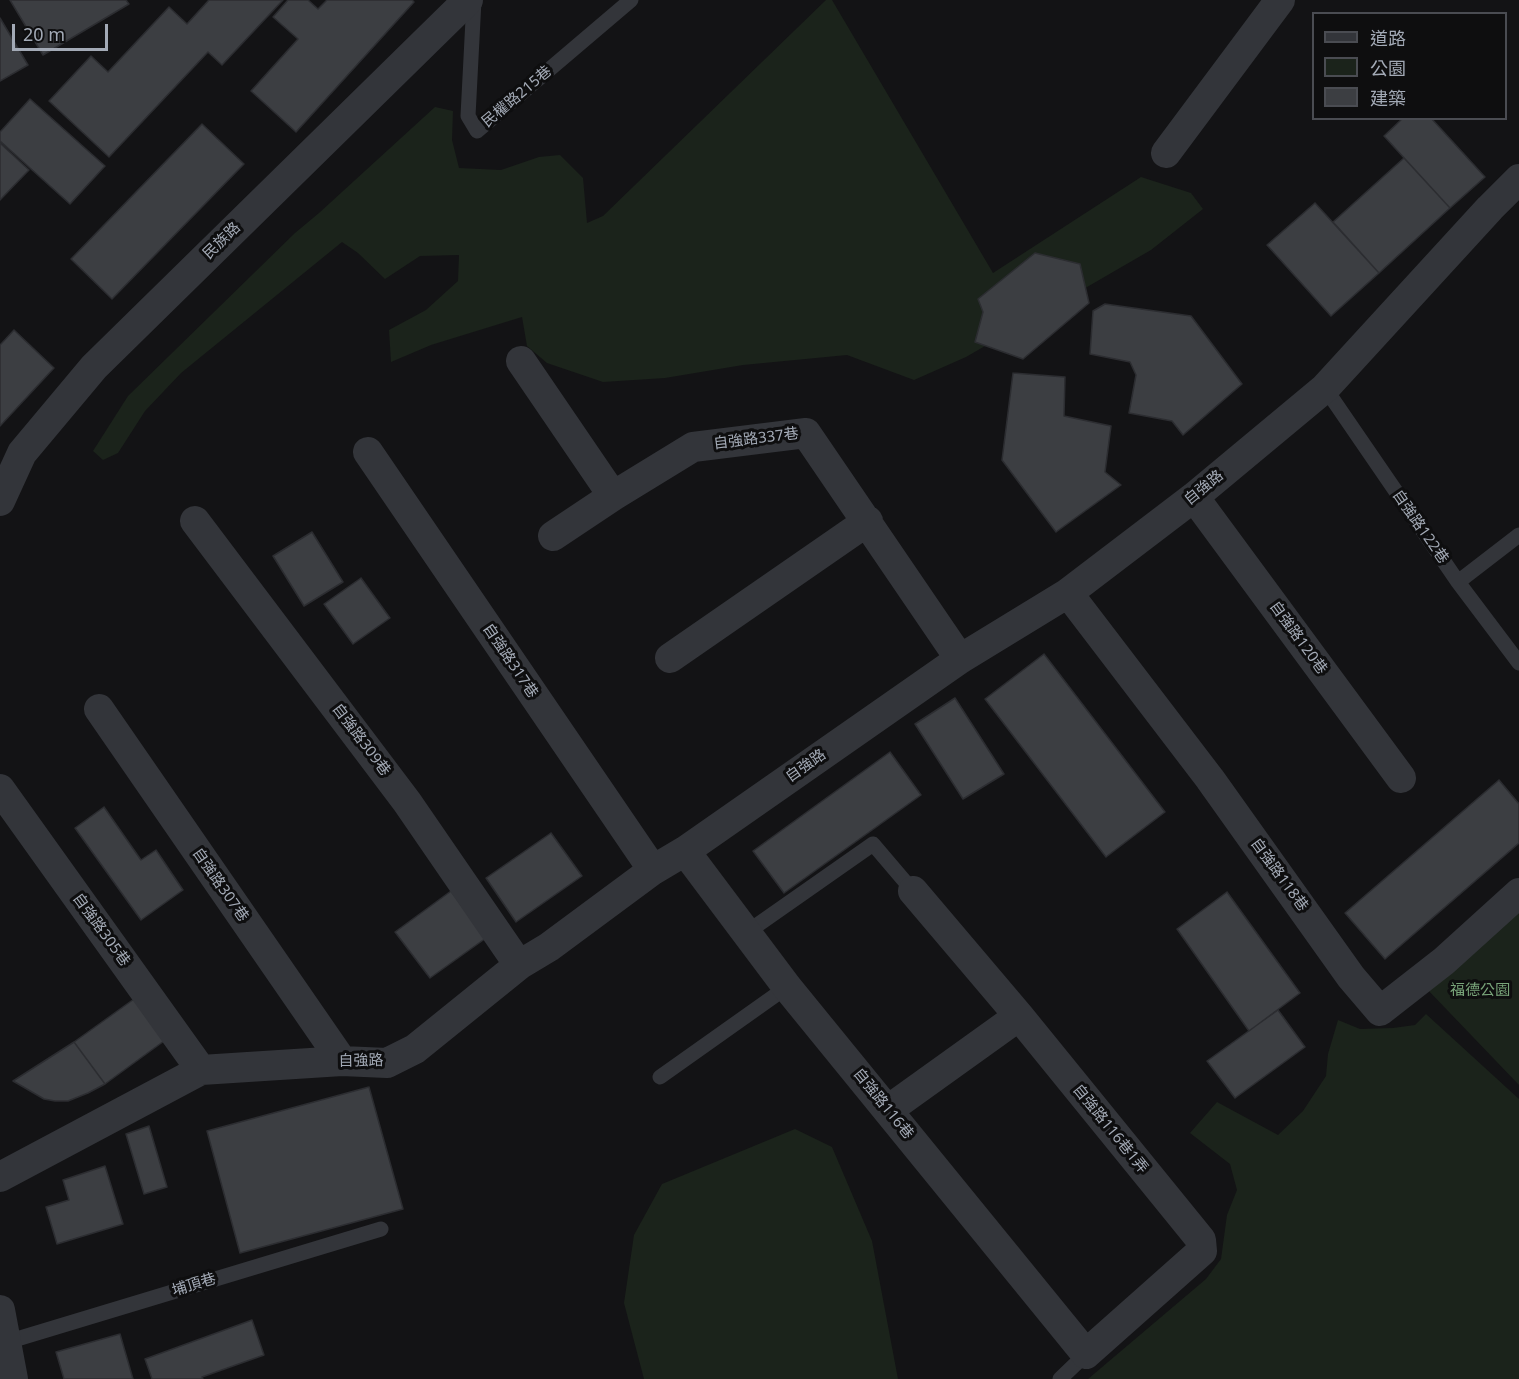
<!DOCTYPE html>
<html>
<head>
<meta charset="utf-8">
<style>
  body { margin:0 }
  #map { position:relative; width:1519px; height:1379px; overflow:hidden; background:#131315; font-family:"Noto Sans","Noto Sans TC",sans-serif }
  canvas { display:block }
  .legend { position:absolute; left:1312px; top:12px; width:195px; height:108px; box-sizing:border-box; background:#0e0e0f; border:2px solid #4a4c52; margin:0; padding:8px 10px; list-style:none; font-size:18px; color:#a3aab6 }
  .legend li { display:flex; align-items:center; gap:12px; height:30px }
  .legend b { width:30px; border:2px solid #4a4c52 }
  .scale { position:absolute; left:12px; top:24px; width:96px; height:27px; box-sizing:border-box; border:3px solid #a3aab6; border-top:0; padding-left:8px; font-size:18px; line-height:21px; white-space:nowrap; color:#a3aab6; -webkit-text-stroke:4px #0e0e0f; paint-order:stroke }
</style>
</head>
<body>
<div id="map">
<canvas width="1519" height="1379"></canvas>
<ul class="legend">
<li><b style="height:8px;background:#33353a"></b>道路</li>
<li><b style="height:16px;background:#1b231b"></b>公園</li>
<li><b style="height:16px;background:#3c3e42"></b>建築</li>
</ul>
<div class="scale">20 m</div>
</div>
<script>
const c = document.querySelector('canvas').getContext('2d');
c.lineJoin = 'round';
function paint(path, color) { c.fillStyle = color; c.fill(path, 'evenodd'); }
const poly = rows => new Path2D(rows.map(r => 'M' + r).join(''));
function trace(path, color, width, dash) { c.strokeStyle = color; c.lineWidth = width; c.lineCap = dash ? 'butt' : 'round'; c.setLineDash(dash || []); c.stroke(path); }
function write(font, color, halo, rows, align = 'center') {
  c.font = font + ' "Noto Sans","Noto Sans TC",sans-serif'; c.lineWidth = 6; c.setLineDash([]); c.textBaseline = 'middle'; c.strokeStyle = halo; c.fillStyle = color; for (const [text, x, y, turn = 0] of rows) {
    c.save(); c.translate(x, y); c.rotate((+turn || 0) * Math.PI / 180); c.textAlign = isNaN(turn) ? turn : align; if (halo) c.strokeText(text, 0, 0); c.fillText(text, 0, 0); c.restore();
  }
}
paint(poly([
  [826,0,832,0,993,273,1141,177,1191,193,1203,209,1151,250,966,357,914,380,847,355,743,365,665,378,603,382,547,363,527,346,522,317,431,345,391,362,389,330,426,310,458,281,459,255,420,256,385,279,358,253,342,242,181,373,145,411,118,453,103,460,93,451,128,396,295,233,319,213,435,107,453,111,452,140,459,168,501,170,539,157,560,155,583,178,587,223,603,216],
  [1519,906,1519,1085,1426,988],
  [1426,1014,1519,1099,1519,1379,1088,1379,1206,1279,1221,1259,1227,1215,1237,1190,1230,1164,1190,1133,1217,1102,1278,1135,1303,1111,1326,1076,1328,1054,1338,1020,1360,1029,1393,1028,1415,1025],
  [795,1129,832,1147,872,1241,898,1379,644,1379,624,1303,634,1235,662,1184]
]), '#1b231b');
const building = poly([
  [10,0,126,0,129,4,43,55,10,0],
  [209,0,283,0,222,65,208,52,109,157,49,101,91,56,108,72,169,7,187,24,209,0],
  [288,0,308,0,318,9,327,0,412,0,414,2,296,132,251,91,298,39,273,17,288,0],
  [0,18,28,65,0,81,0,18],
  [30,99,105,166,70,204,0,141,0,132,30,99],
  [1403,118,1431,118,1485,177,1450,208,1384,136,1403,118],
  [202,124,244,164,112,299,71,259,202,124],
  [0,143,29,170,0,200,0,143],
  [1404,158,1450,208,1379,273,1333,222,1404,158],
  [1315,203,1379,273,1331,316,1267,245,1315,203],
  [1035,253,1080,264,1089,303,1023,359,975,342,983,312,978,299,1035,253],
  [1105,304,1191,316,1242,384,1183,435,1172,421,1129,413,1136,375,1130,362,1090,354,1093,311,1105,304],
  [14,330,54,368,0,426,0,345,14,330],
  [1013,373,1065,377,1064,416,1111,426,1105,472,1121,485,1056,532,1002,460,1013,373],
  [312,532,343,582,304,606,273,556,312,532],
  [361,578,390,618,353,644,324,604,361,578],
  [1044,654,1165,812,1106,857,985,699,1044,654],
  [955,698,1004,774,963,799,915,724,955,698],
  [890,752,921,795,784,893,753,851,890,752],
  [1499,780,1519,804,1519,843,1385,959,1345,913,1499,780],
  [104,807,141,860,156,850,183,890,141,920,75,828,104,807],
  [551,833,582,876,516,922,486,878,551,833],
  [451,891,486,938,430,978,395,932,451,891],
  [1227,892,1300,993,1249,1031,1177,929,1227,892],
  [134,999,164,1041,105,1084,74,1042,134,999],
  [1278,1010,1305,1047,1235,1098,1207,1061,1278,1010],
  [74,1042,105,1084,88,1093,68,1101,55,1101,44,1099,13,1081,74,1042],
  [369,1087,403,1209,240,1253,207,1131,369,1087],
  [149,1126,167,1187,144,1194,126,1134,149,1126],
  [105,1166,123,1224,57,1244,46,1207,69,1200,63,1180,105,1166],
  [252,1320,264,1355,202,1377,203,1379,152,1379,145,1359,252,1320],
  [120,1334,133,1379,64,1379,56,1352,120,1334]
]);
paint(building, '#3c3e42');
trace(building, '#2c2d31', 1.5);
trace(poly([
  [474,0,468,116,477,131,631,0],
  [1325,388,1458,582,1519,663],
  [1458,582,1519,535],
  [746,933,873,844,913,891],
  [660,1077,787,987],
  [7,1342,381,1229],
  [1060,1379,1086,1354]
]), '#33353a', 15);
trace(poly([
  [1166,153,1280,0],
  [521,361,613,496],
  [368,452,653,870],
  [1194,497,1401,778],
  [0,501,22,453,94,367,468,0],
  [195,521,407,802,519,965],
  [553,536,613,496,693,447,806,433,960,659],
  [1068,593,1210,779,1351,977,1380,1011,1444,961,1519,893],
  [670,658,868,521],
  [99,709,342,1061],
  [0,789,201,1070],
  [685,851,787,987,1086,1354,1202,1251,1201,1240,1019,1016,913,891],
  [888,1110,1019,1016],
  [0,1177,201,1070,342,1061,387,1063,415,1049,519,965,549,947,653,870,685,851,960,659,1068,593,1194,497,1325,388,1490,208,1519,179],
  [0,1310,13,1379]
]), '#33353a', 30);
write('15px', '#a3aab6', '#0e0e0f', [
  ["民權路215巷",517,97,-40],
  ["民族路",222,241,-44],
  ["自強路337巷",756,439,-7],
  ["自強路",1204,488,-39],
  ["自強路122巷",1420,527,55],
  ["自強路120巷",1298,638,54],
  ["自強路317巷",510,661,56],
  ["自強路309巷",361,740,53],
  ["自強路",806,766,-35],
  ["自強路118巷",1279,875,54],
  ["自強路307巷",220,885,55],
  ["自強路305巷",101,930,54],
  ["自強路",361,1061,-1],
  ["自強路116巷",883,1104,51],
  ["自強路116巷1弄",1110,1129,51],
  ["埔頂巷",194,1285,-17]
]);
write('15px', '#78a379', '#0e0e0f', [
  ["福德公園",1480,991]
]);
</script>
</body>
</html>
